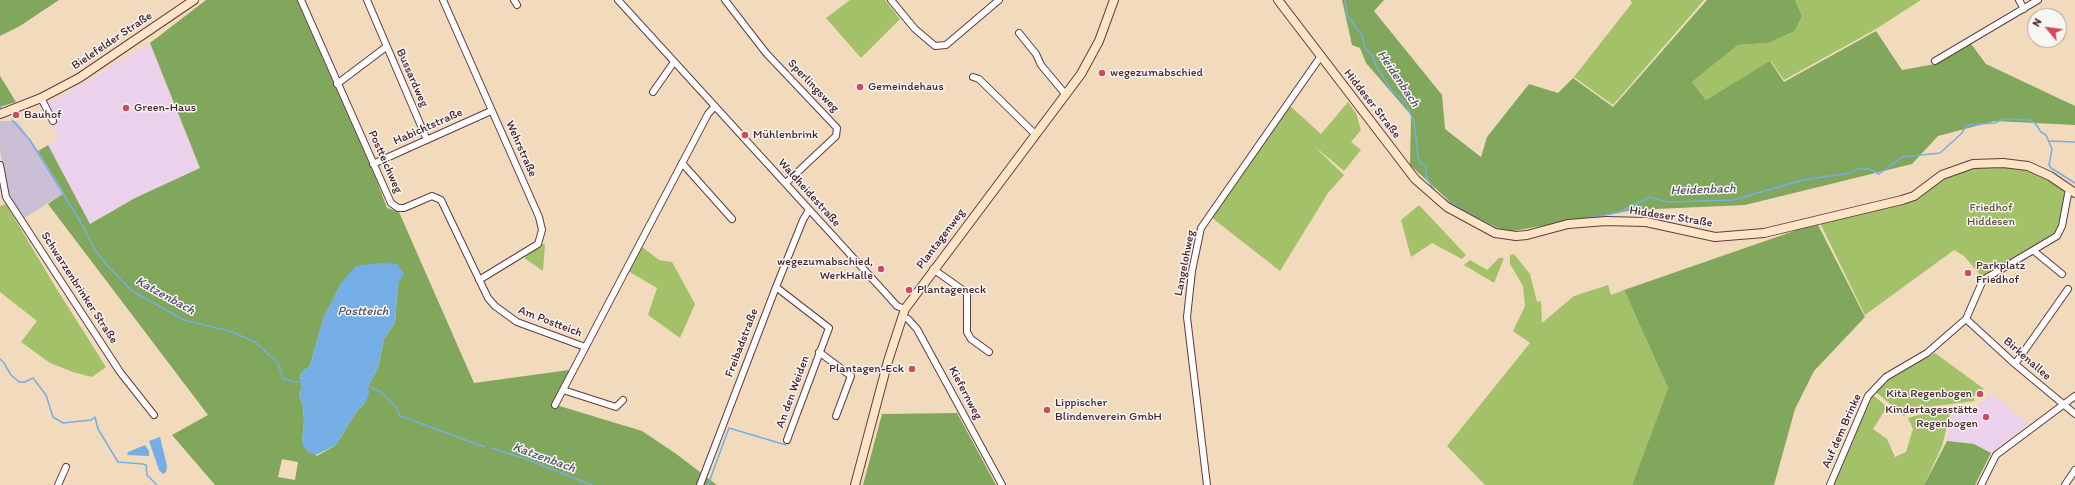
<!DOCTYPE html>
<html>
<head>
<meta charset="utf-8">
<style>
  body { margin:0 }
  #map { position:relative; width:2075px; height:485px; overflow:hidden; background:#f2dbbd; font-family:Itim,sans-serif }
  canvas { display:block }
  .north { position:absolute; left:2027px; top:8px; width:40px; height:40px; box-sizing:border-box; background:#f6f6f2; border:1px solid #b1a0a2; border-radius:50%; rotate:299deg; font-size:11px; font-weight:700; line-height:16px; text-align:center; color:#4a1f2b }
  .north::after { content:''; display:block; margin:auto; width:14px; height:18px; background:#d1495b; clip-path:polygon(50% 0,100% 100%,50% 72%,0 100%) }
</style>
</head>
<body>
<div id="map">
<canvas width="2075" height="485"></canvas>
<div class="north">N</div>
</div>
<script>
const c = document.querySelector('canvas').getContext('2d');
c.lineJoin = 'round';
function paint(path, color) { c.fillStyle = color; c.fill(path, 'evenodd'); }
const poly = rows => new Path2D(rows.map(r => 'M' + r).join(''));
function trace(path, color, width, dash) { c.strokeStyle = color; c.lineWidth = width; c.lineCap = dash ? 'butt' : 'round'; c.setLineDash(dash || []); c.stroke(path); }
function write(font, color, halo, rows, align = 'center') {
  c.font = font + ' Itim,sans-serif'; c.lineWidth = 3; c.setLineDash([]); c.textBaseline = 'middle'; c.strokeStyle = halo; c.fillStyle = color; for (const [text, x, y, turn = 0] of rows) {
    c.save(); c.translate(x, y); c.rotate((+turn || 0) * Math.PI / 180); c.textAlign = isNaN(turn) ? turn : align; if (halo) c.strokeText(text, 0, 0); c.fillText(text, 0, 0); c.restore();
  }
}
paint(poly([
  [150,43,200,168,135,198,90,224,48,145,59,138,53,123,41,106,67,93],
  [1993,394,2028,424,1991,453,1974,444,1947,441,1955,409,1977,406]
]), '#ebd1eb');
paint(poly([
  [0,121,17,121,38,151,64,193,23,219,8,196,0,150]
]), '#cbbfd5');
paint(poly([
  [850,0,885,0,900,19,861,58,826,18],
  [1630,0,1704,0,1613,105,1574,77,1632,3],
  [1795,0,1921,0,1876,29,1784,80,1771,61,1706,100,1692,82,1738,45,1768,43,1802,16],
  [1348,102,1356,113,1361,130,1351,142,1361,150,1344,171,1313,145,1344,175,1328,193,1280,271,1211,217,1289,105,1321,134],
  [2017,165,2039,172,2065,190,2060,226,2054,236,1982,277,1964,256,1954,250,1865,315,1820,223,1915,197,1944,176,1963,169],
  [6,204,56,288,106,367,92,377,73,372,50,363,21,342,37,321,0,292,0,206],
  [1419,205,1466,255,1462,259,1432,243,1411,257,1401,220],
  [542,244,545,245,543,271,524,258],
  [641,246,659,260,672,262,695,304,680,338,648,315,657,288,628,271],
  [1514,254,1530,274,1537,302,1541,301,1542,323,1574,296,1608,285,1611,295,1624,290,1668,388,1632,485,1485,485,1447,446,1530,343,1513,331,1525,306,1523,286,1510,264,1510,255],
  [1499,258,1504,258,1494,283,1464,265,1470,260,1487,270],
  [1935,353,1984,389,1973,397,1975,401,1911,409,1904,416,1876,392,1890,378],
  [1873,395,1887,407,1873,429,1887,439,1895,457,1906,452,1913,429,1908,418,1929,412,1951,410,1942,446,1924,485,1834,485,1864,406]
]), '#a2c169');
paint(poly([
  [0,0,59,0,20,26,0,36],
  [206,0,297,0,375,176,387,208,399,212,474,383,569,370,553,404,642,431,675,453,717,485,215,485,172,435,208,415,48,204,64,193,38,151,48,145,90,224,135,198,200,168,150,43],
  [342,282,398,283,395,323,384,339,378,368,368,386,365,403,357,411,336,445,317,456,302,444,304,419,303,407,299,394,302,388,300,374,310,366,323,319],
  [282,459,298,462,295,480,278,477],
  [1342,0,1384,0,1374,11,1442,95,1445,129,1481,157,1487,137,1529,84,1558,93,1573,78,1613,107,1707,0,1795,0,1802,16,1794,31,1768,43,1738,45,1692,82,1706,100,1770,61,1784,82,1876,31,1902,70,1935,64,1971,44,1986,64,2075,106,2075,125,1995,121,1938,136,1912,164,1745,205,1634,210,1507,232,1458,209,1410,165,1411,115,1366,63,1360,48,1352,45],
  [0,76,16,102,0,107],
  [1817,223,1865,317,1814,371,1795,409,1774,485,1632,485,1668,388,1624,290],
  [957,413,996,485,863,485,882,414],
  [1947,441,1974,444,1991,453,1975,485,1924,485]
]), '#81a75d');
paint(poly([
  [379,263,397,264,404,274,398,283,395,323,384,339,378,368,368,386,369,394,365,403,357,411,336,445,314,456,314,453,309,453,302,444,304,419,303,407,299,394,302,388,300,374,310,366,323,319,342,282,356,266],
  [160,437,167,466,166,472,163,474,159,470,149,441],
  [145,445,149,451,149,456,127,455,128,452]
]), '#75aee5');
trace(poly([
  [1345,0,1347,15,1363,37,1365,48,1372,55,1376,66,1391,90,1404,101,1414,121,1418,156,1420,163,1426,167,1426,177,1436,193],
  [0,106,1,108],
  [12,120,30,140,80,221,95,250,105,263,132,291,184,320,230,331,255,342,278,363,283,379,302,383],
  [2049,141,2075,142],
  [1442,198,1482,221],
  [1591,218,1620,212,1650,197,1668,202,1733,200,1803,180,1851,173,1857,169,1869,169,1879,174,1902,157,1940,153,1961,134,1967,125,1994,123,2004,119,2029,120,2035,123,2041,132,2046,135,2052,149,2049,165,2051,168,2075,183],
  [1489,225,1500,230],
  [0,359,4,363,11,375,19,382,25,382,33,378,46,395,53,417,63,423,91,420,95,417,98,429,118,462,143,464,146,465,147,475,157,485],
  [368,386,381,392,395,406,400,416,485,447],
  [491,448,523,458,592,485],
  [708,485,729,428,786,445]
]), '#75aee5', 1.5);
const street = poly([
  [301,0,391,203,398,208,404,208,432,196,441,200,488,298,495,306,517,322,585,347],
  [367,0,427,140],
  [443,0,539,217,542,230,538,244,479,280],
  [514,0,517,5],
  [618,0,889,297,897,306,905,309],
  [725,0,766,53,837,128,836,136,786,183],
  [891,0,915,29,935,46,946,45,999,0],
  [2019,0,2024,9],
  [1019,33,1036,54,1041,65,1066,95],
  [1935,61,2038,0],
  [973,77,979,79,1035,134],
  [337,84,386,47],
  [653,92,674,62],
  [41,98,53,121],
  [682,163,732,219],
  [373,164,491,111],
  [0,165,6,197,120,372,154,415],
  [2034,251,2062,274],
  [933,269,967,293,967,332,971,339,989,352],
  [776,287,829,328,787,440],
  [902,317,908,319,917,329,1002,485],
  [1966,319,2015,364,2075,414],
  [819,352,851,376,836,416],
  [2015,364,2068,289],
  [563,390,616,407,623,400],
  [555,405,708,114,715,106],
  [58,485,66,467],
  [700,485,776,287,803,220,809,210],
  [1207,485,1187,317,1192,271,1201,228,1321,56],
  [1830,485,1868,396,1886,377,1927,353,1966,319,1983,280,2057,236,2062,226,2069,189],
  [1981,485,1996,455,2075,396],
  [2065,485,2075,470]
]);
const secondary = poly([
  [1278,0,1415,179,1447,207,1495,233,1516,236,1527,235,1568,224,1606,221,1646,222,1715,237,1764,233,1902,200,1914,196,1942,175,1973,164,2003,163,2028,166,2050,176,2075,193],
  [0,114,41,98,79,78,194,0],
  [855,485,888,361,905,309,1081,74,1099,41,1114,0]
]);
trace(street, '#633b41', 8);
trace(secondary, '#633b41', 10);
trace(street, '#fff', 6);
trace(secondary, '#ffe4c6', 8);
for (const [x, y, r, color] of [
  [1102,73,4,"#d1495b"],
  [860,87,4,"#d1495b"],
  [126,108,4,"#d1495b"],
  [16,115,4,"#d1495b"],
  [745,135,4,"#d1495b"],
  [881,269,4,"#d1495b"],
  [1968,273,4,"#d1495b"],
  [909,290,4,"#d1495b"],
  [912,369,4,"#d1495b"],
  [1980,394,4,"#d1495b"],
  [1047,410,4,"#d1495b"],
  [1986,417,4,"#d1495b"]
]) { const dot = new Path2D(); dot.arc(x, y, r, 0, 2 * Math.PI); c.fillStyle = color; c.fill(dot); trace(dot, '#f6f6f2', 1.5); }
write('12px', '#4a1f2b', '#f6f6f2', [
  ["Bielefelder Straße",112,41,-34],
  ["Bussardweg",412,78,66],
  ["Sperlingsweg",813,86,46],
  ["Hiddeser Straße",1372,104,52],
  ["Habichtstraße",428,127,-24],
  ["Wehrstraße",521,149,66],
  ["Postteichweg",385,162,66],
  ["Waldheidestraße",809,193,48],
  ["Hiddeser Straße",1671,217,9],
  ["Plantagenweg",941,239,-53],
  ["Langelohweg",1185,263,-79],
  ["Schwarzenbrinker Straße",79,288,57],
  ["Am Postteich",550,322,21],
  ["Freibadstraße",742,343,-69],
  ["Birkenallee",2027,359,41],
  ["An den Weiden",793,392,-70],
  ["Kiefernweg",965,393,62],
  ["Auf dem Brinke",1842,431,-66]
]);
write('12px', '#4a1f2b', '#f6f6f2', [
  ["wegezumabschied",1110,73],
  ["Gemeindehaus",868,87],
  ["Green-Haus",134,108],
  ["Bauhof",24,115],
  ["Mühlenbrink",753,135],
  ["wegezumabschied,",873,262,"right"],
  ["WerkHalle",873,276,"right"],
  ["Parkplatz",1976,266],
  ["Friedhof",1976,280],
  ["Plantageneck",917,290],
  ["Plantagen-Eck",904,369,"right"],
  ["Kita Regenbogen",1972,394,"right"],
  ["Lippischer",1055,403],
  ["Blindenverein GmbH",1055,417],
  ["Kindertagesstätte",1978,410,"right"],
  ["Regenbogen",1978,424,"right"]
], 'left');
write('12px', '#64503e', '#f6f6f2', [
  ["Friedhof",1991,208],
  ["Hiddesen",1991,222]
]);
write('italic 13px', '#59516c', '#f6f6f2', [
  ["Heidenbach",1398,79,56],
  ["Heidenbach",1703,190,-2],
  ["Katzenbach",165,296,29],
  ["Postteich",363,312],
  ["Katzenbach",544,458,20]
]);
</script>
</body>
</html>
